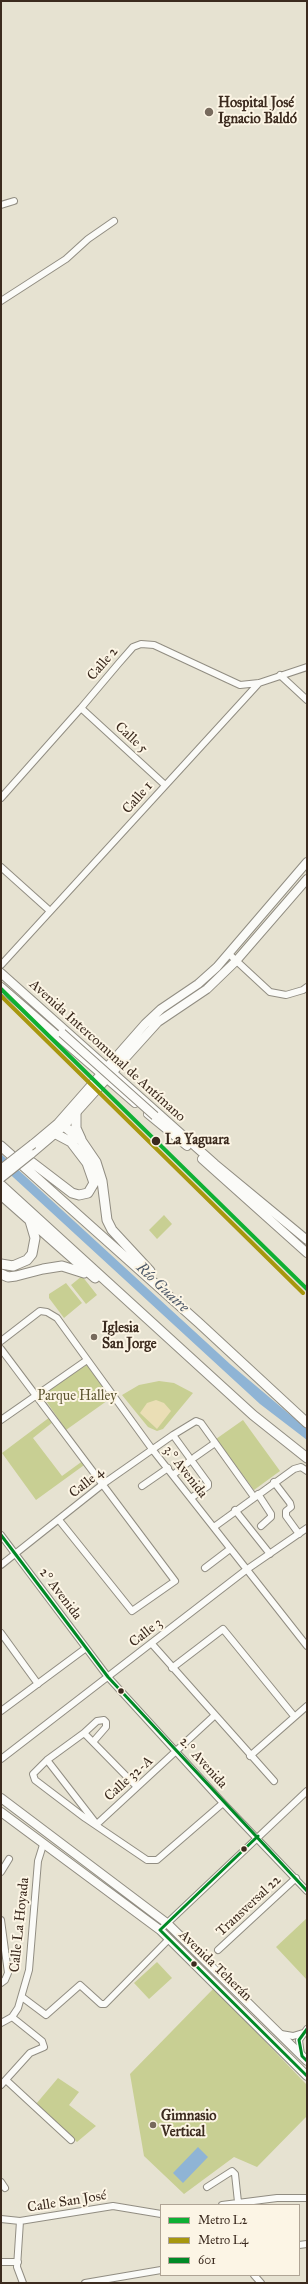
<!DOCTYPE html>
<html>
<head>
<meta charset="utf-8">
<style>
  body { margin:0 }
  #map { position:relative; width:308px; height:2284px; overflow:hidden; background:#e6e2d1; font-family:"IM FELL Great Primer",serif }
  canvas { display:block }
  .frame { position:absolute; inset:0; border:2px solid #3b2a1e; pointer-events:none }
  .legend { position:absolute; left:160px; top:2204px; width:140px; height:72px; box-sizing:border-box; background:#fcf5e5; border:1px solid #afa495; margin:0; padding:5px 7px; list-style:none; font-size:12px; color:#3b2a1e }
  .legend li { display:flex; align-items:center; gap:8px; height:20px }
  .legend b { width:20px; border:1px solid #afa495 }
</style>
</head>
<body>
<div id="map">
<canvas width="308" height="2284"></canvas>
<div class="frame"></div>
<ul class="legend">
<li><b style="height:5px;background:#0fb034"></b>Metro L2</li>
<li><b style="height:5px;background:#a7970e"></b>Metro L4</li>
<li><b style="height:5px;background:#008a26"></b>601</li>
</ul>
</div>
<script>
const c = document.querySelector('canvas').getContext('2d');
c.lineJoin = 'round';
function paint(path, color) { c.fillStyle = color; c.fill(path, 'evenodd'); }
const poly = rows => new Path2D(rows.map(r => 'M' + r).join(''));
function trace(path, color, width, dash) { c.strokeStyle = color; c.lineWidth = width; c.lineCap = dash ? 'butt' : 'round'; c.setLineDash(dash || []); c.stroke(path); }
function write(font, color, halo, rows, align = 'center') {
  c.font = font + ' "IM FELL Great Primer",serif'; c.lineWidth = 4; c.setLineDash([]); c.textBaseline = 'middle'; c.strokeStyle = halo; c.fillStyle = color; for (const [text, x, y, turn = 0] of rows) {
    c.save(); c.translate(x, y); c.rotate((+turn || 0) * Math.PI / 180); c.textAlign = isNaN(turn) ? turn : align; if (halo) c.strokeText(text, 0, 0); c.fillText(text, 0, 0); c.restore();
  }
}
paint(poly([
  [164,1215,172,1224,157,1239,149,1230],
  [82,1276,97,1295,86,1304,71,1285],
  [66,1283,82,1303,64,1318,49,1298,49,1294],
  [88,1364,111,1398,66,1430,42,1395],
  [159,1381,174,1383,193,1393,163,1429,157,1431,148,1427,122,1395,139,1385],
  [50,1417,53,1422,33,1438,62,1476,84,1460,87,1463,36,1500,2,1453],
  [243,1420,280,1471,254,1490,216,1439],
  [307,1918,307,1980,276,1947],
  [157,1962,172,1978,149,1999,134,1983],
  [214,1988,307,2085,307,2116,257,2167,234,2157,184,2194,144,2156,130,2074],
  [58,2078,79,2092,69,2105,96,2126,77,2142,36,2104]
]), '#c8cf93');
paint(poly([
  [156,1400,164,1403,171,1411,157,1429,140,1413,147,1403]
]), '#eadeb5');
paint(poly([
  [1,1154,230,1364,307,1429,307,1440,260,1404,1,1166],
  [198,2147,208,2157,183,2183,173,2173]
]), '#8fb4d5');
const minor = poly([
  [1,205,14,201],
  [1,301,66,259,88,239,114,221],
  [280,675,307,700],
  [81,708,165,785],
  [1,798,81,708,119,663,133,647,141,644,154,645,240,685,259,683],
  [1,867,50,911],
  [229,954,270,992,286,995,303,990,307,987],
  [1,965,259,683,307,667],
  [1,1341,40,1311,47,1312,57,1318,152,1449,307,1646],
  [1,1349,175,1581,132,1611,59,1520],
  [1,1420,87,1360],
  [173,1435,208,1483,208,1486,191,1498],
  [195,1457,215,1443],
  [173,1475,191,1460],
  [274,1482,290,1503,291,1507,286,1511,286,1516,299,1534],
  [142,1486,168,1468],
  [258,1494,271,1514,271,1517,261,1526],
  [235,1510,270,1554],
  [214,1527,294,1469,301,1467,307,1471],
  [1,1535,108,1677,223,1803,307,1891],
  [1,1565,103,1484,173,1435,196,1421,201,1423,254,1497],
  [205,1568,230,1549],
  [1,1633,38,1684],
  [152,1644,274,1781],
  [172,1668,223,1629,294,1716],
  [1,1711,86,1648],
  [84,1733,97,1721,104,1720,106,1722,106,1727,93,1742],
  [250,1756,307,1706],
  [1,1759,246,1570,307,1528],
  [47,1760,95,1822],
  [137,1787,84,1733,47,1760,33,1774,35,1780,85,1818,147,1860,157,1860,223,1803],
  [97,1824,214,1716],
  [1,1872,9,1859],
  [1,1920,8,1973,5,1980,1,1983],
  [160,1930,307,1791],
  [218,1950,296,1878],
  [22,1997,46,2015,80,1985,101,2004,105,2004,169,1939],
  [1,2023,12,2017,18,2008,29,1970,38,1861,43,1845],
  [281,2034,293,2036,303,2033],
  [301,2055,299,2040,307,2029],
  [6,2080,71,2140],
  [1,2085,30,2053,44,2047,42,2041,12,2017],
  [1,2182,5,2188],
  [207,2187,232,2171,235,2174,238,2202],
  [222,2205,277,2198,307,2198],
  [1,2219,20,2221,113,2206,161,2214],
  [20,2221,17,2267,23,2283],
  [299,2245,307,2244],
  [1,2262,18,2262],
  [254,2275,261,2283],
  [85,2283,161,2270]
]);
const major = poly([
  [1,973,215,1164,307,1240],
  [1,987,135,1103],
  [148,1114,187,1146],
  [33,1144,58,1123,145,1024,161,1009,198,984,217,967,307,862],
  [31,1154,64,1126,158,1022,207,989,236,961,307,879],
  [202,1159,307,1253],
  [1,1798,168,1924,307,2061],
  [1,1812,160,1930,307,2076]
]);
const highway = poly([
  [76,1114,76,1128,81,1139],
  [64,1126,81,1140,96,1162,102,1181,107,1220,112,1230,150,1271],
  [1,1146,199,1323,307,1423],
  [21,1154,72,1193,79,1195,88,1193,94,1183,87,1163,71,1142,56,1134],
  [1,1185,253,1415,307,1458],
  [1,1195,95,1278],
  [1,1264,13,1266,27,1260,32,1254,35,1238,30,1221],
  [1,1274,8,1277,16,1276,43,1269,62,1266,84,1273]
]);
trace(minor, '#918d82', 8);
trace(major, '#918d82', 10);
trace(highway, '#918d82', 11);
trace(minor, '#fbfbf8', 6);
trace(major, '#fbfbf8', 8);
trace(highway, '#fbfbf8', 9);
const majorBridge = poly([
  [62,1033,155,1116],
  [1,1169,33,1144],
  [1,1178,31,1154]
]);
trace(majorBridge, '#918d82', 10, []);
trace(majorBridge, '#fbfbf8', 8);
trace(poly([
  [1,1535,108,1677,307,1891],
  [258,1836,160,1930,307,2076],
  [307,2029,299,2040,302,2056,307,2061]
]), '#008a26', 3);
trace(poly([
  [1,989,307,1289]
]), '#0fb034', 4);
trace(poly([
  [1,996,303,1293]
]), '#a7970e', 4);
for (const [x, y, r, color] of [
  [209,112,5,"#776a5d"],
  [156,1141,5,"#3b2a1e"],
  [94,1337,4,"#776a5d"],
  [121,1691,3.5,"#3b2a1e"],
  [244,1849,3.5,"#3b2a1e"],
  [194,1964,3.5,"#3b2a1e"],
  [153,2125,4,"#776a5d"]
]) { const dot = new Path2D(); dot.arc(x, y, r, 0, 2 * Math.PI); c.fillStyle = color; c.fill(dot); trace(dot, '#fcf5e5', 1.5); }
write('bold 14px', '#3b2a1e', '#fcf5e5', [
  ["Hospital José",218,104],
  ["Ignacio Baldó",218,120],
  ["Iglesia",102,1329],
  ["San Jorge",102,1345],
  ["Gimnasio",161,2117],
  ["Vertical",161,2133]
], 'left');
write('14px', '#3b2a1e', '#fcf5e5', [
  ["Calle 2",103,664,-49],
  ["Calle 5",131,738,43],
  ["Calle 1",138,798,-49],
  ["Avenida Intercomunal de Antímano",107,1051,42],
  ["3.° Avenida",185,1472,52],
  ["Calle 4",87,1483,-38],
  ["2° Avenida",60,1594,53],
  ["Calle 3",146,1633,-38],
  ["2.° Avenida",203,1763,48],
  ["Calle 32-A",129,1779,-42],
  ["Transversal 22",249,1906,-43],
  ["Calle La Hoyada",20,1925,-84],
  ["Avenida Teherán",215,1966,44],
  ["Calle San José",67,2202,-9]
]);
write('bold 14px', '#3b2a1e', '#fcf5e5', [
  ["La Yaguara",165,1141]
], 'left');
write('14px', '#5e5732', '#fcf5e5', [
  ["Parque Halley",77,1397]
]);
write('italic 15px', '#4e5968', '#fcf5e5', [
  ["Río Guaire",162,1288,43]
]);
</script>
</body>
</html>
